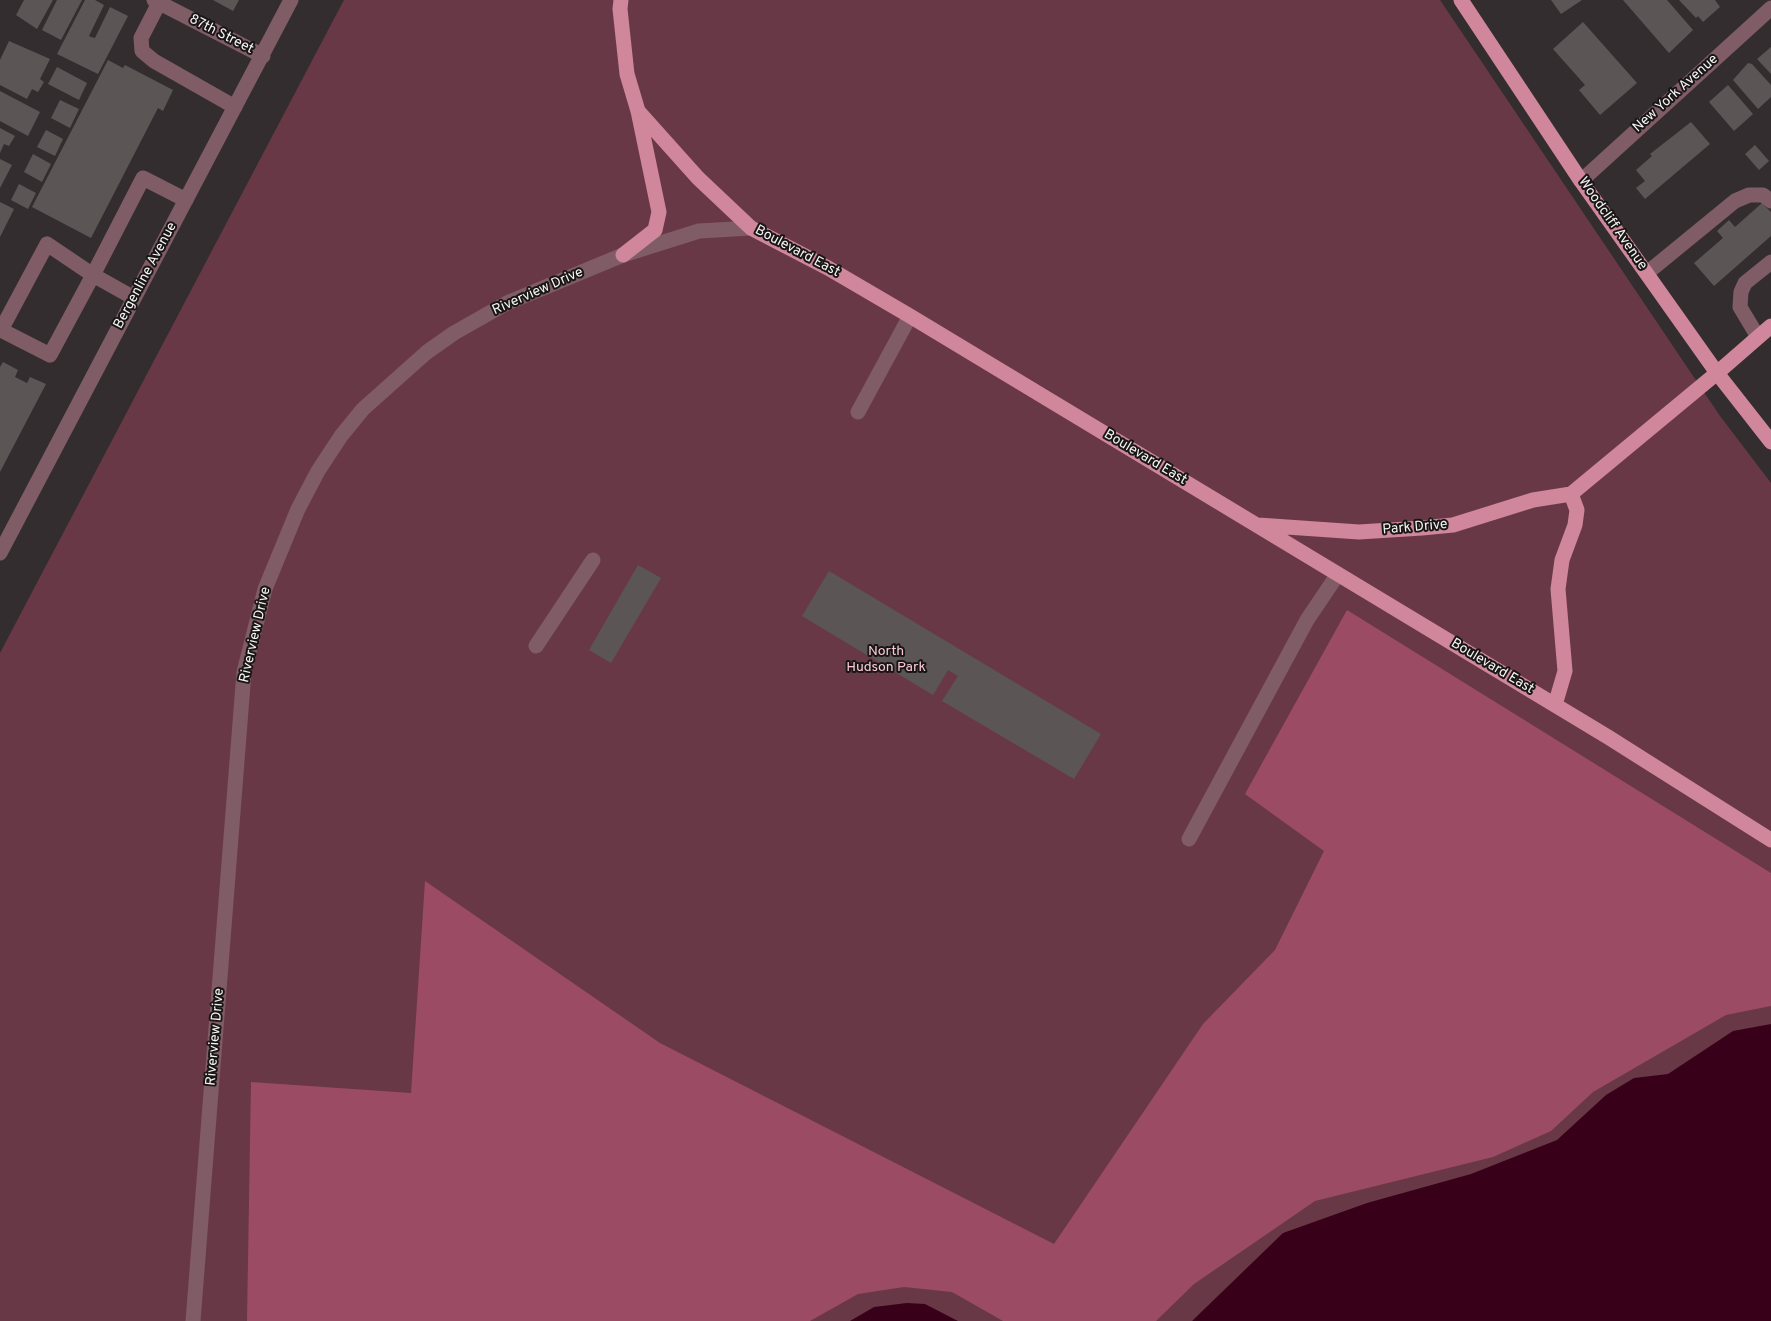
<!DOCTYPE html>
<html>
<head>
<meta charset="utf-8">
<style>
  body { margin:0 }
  canvas { display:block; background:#332d2f }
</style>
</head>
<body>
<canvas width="1771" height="1321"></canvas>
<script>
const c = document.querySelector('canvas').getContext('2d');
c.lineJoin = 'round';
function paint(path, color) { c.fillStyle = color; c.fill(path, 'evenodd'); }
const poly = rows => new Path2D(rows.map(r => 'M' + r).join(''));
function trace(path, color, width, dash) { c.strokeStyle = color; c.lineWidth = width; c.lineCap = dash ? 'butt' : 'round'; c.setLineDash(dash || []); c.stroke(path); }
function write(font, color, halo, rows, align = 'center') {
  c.font = font + ' Overpass,sans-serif'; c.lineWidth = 4; c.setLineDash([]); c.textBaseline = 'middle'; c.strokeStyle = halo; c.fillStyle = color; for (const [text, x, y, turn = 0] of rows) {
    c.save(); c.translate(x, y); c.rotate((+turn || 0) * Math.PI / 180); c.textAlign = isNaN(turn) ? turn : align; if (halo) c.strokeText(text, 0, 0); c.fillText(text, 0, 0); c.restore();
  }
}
paint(poly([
  [344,0,1440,0,1720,416,1771,483,1771,1321,0,1321,0,653]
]), '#693847');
paint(poly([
  [1347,610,1771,873,1771,1006,1726,1015,1593,1092,1551,1131,1493,1157,1315,1201,1194,1284,1156,1321,1003,1321,952,1292,904,1287,858,1294,810,1321,247,1321,251,1082,411,1093,425,881,660,1043,1054,1244,1203,1024,1275,950,1324,851,1245,794]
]), '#9c4b65');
paint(poly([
  [1771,1024,1771,1321,1192,1321,1283,1233,1367,1203,1471,1174,1557,1140,1606,1095,1634,1078,1668,1074,1733,1031],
  [907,1303,925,1304,958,1321,850,1321,874,1307]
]), '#390019');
paint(poly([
  [24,0,53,0,37,29,16,15],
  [57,0,82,0,61,40,42,30],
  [85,0,95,0,104,5,89,36,91,37,95,38,110,7,128,16,98,74,57,54],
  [213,0,239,0,233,11],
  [1551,0,1582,0,1561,14],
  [1623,0,1667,0,1693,30,1669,53],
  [1679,0,1715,0,1720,7,1703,22,1698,16,1696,18],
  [1583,22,1637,83,1600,115,1579,90,1585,85,1553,49],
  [9,41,50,59,40,79,44,82,38,92,32,89,27,99,0,85,0,60],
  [1771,47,1771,74,1757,59],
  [108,60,123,68,125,65,173,90,163,111,158,108,91,238,32,207],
  [1748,63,1752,64,1771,85,1771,97,1758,109,1733,80],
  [57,67,87,83,79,100,48,84],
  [1728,85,1753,114,1734,131,1709,102],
  [0,91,40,112,28,136,0,121],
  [60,100,79,109,70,128,51,118],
  [1691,122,1710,144,1645,199,1636,188,1645,181,1636,170,1652,156,1650,154],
  [0,128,15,136,9,146,4,144,0,153],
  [46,130,63,139,55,156,37,147],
  [1755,145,1769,161,1759,170,1745,154],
  [33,154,51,164,42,182,24,172],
  [0,159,12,165,0,188],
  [19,184,36,193,28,209,11,200],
  [0,202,14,209,0,237],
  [1762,203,1771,212,1771,236,1714,286,1694,263,1723,238,1717,231,1729,220,1735,227],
  [3,362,18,370,15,377,27,383,30,377,46,384,0,472,0,367],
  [638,565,661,578,611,663,589,650],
  [829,571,1101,734,1074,779,942,701,958,676,948,670,933,695,802,616]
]), '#5b5556');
trace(poly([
  [154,0,263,56],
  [159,3,141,38,142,51,154,61,235,107],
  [1581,181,1771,8],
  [47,244,93,275,50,355,1,330,47,244],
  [1647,273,1735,201,1749,195,1763,195,1771,201],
  [134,298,93,275,143,178,186,200],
  [1758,337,1740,307,1741,292,1745,283,1771,262],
  [858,412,910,316],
  [0,553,291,0],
  [536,646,593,560],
  [1189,839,1307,620,1338,574],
  [193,1321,244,672,265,589,298,509,318,471,341,436,363,409,427,352,454,333,507,303,623,255,699,231,751,228]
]), '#805c66', 15);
trace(poly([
  [621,0,620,9,627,74,638,111,659,212,655,230,623,255],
  [1461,0,1581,181,1717,373,1771,442],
  [638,111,698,178,751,228,828,268,910,316,1608,737,1771,840],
  [1258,525,1359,532,1422,528,1453,525,1533,500,1571,494,1717,373,1771,326],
  [1555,705,1565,671,1558,589,1562,560,1575,525,1577,510,1571,494]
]), '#d0869b', 15);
write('14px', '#f7f4f4', '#191617', [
  ["87th Street",221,35,27],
  ["New York Avenue",1676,94,-42],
  ["Woodcliff Avenue",1612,224,55],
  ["Boulevard East",797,252,28],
  ["Bergenline Avenue",146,276,-62],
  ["Riverview Drive",538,292,-24],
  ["Boulevard East",1145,458,31],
  ["Park Drive",1415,528,-5],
  ["Riverview Drive",256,635,-77],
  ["Boulevard East",1492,667,31],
  ["Riverview Drive",216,1037,-85]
]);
write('14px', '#facad7', '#191617', [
  ["North",886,652],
  ["Hudson Park",886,668]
]);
</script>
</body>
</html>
